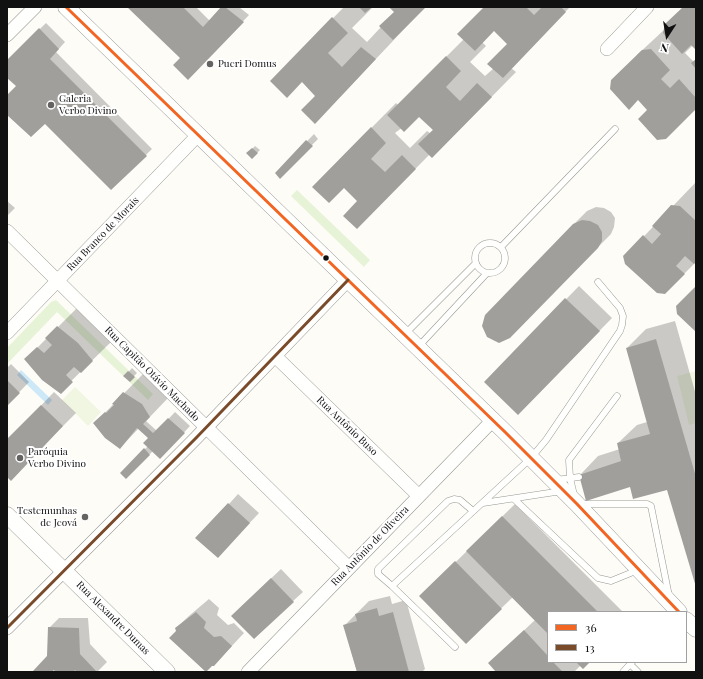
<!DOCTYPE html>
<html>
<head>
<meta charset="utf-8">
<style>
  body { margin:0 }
  #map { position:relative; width:703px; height:679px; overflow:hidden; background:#fdfcf7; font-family:"Playfair Display",serif }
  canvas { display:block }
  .frame { position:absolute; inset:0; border:8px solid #111; pointer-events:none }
  .legend { position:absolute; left:547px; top:611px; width:140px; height:52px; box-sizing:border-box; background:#fff; border:1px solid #a0a0a0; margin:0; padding:5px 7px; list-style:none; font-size:12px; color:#111 }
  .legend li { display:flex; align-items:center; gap:8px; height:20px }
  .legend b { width:20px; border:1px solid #a0a0a0 }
  .north { position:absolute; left:647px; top:16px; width:40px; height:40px; -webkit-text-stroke:3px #fff; paint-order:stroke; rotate:192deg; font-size:11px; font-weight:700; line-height:16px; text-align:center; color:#111 }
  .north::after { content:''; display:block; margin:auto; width:14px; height:18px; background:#111; clip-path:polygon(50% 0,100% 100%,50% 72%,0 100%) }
</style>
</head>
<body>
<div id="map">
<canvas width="703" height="679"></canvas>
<div class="frame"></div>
<ul class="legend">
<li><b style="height:5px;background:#f26522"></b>36</li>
<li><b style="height:5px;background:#7a4b2a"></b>13</li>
</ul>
<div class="north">N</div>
</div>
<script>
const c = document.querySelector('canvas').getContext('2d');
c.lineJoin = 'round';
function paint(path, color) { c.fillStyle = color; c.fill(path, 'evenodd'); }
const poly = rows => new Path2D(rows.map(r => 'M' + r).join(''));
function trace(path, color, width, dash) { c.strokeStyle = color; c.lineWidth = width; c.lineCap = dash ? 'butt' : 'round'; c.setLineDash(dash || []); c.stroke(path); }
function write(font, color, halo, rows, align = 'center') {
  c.font = font + ' "Playfair Display",serif'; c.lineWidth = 4; c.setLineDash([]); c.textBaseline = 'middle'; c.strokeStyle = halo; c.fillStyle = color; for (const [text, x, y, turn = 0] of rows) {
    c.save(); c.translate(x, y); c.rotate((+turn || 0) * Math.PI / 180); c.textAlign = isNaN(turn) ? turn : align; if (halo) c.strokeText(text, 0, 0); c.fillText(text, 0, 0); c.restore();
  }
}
paint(poly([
  [297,190,370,260,364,267,291,196],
  [56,300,153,394,148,400,57,312,7,364,7,348,51,302]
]), '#e7f3d7');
paint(poly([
  [696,371,696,423,689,425,677,376],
  [75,387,101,412,88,426,62,400]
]), '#f0f6e1');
paint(poly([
  [21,370,52,400,48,405,17,375]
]), '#cde8f7');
paint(poly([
  [128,7,196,7,210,21,223,7,239,7,249,15,188,79,181,58],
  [344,7,373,7,352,28,367,42,395,12,390,7,425,7,340,97,316,96,302,81,271,81],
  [485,7,570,7,511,68,516,72,457,132,430,154,357,228,359,201,344,187,313,187,396,103,398,105,464,39],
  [494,30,508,44,494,68,485,76,470,62,486,46,482,42],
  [419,115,434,129,430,133,427,131,410,148,395,133],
  [683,7,696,7,696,48,693,45,685,53,694,62,696,60,696,108,649,110,637,55,665,29],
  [46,23,65,42,56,52,152,149,111,189,45,123,7,113,7,96,17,86,7,76,7,61],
  [314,134,318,139,280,177,276,173],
  [255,146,260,150,252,158,248,153],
  [696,182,696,262,665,293,625,256],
  [7,201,15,208,7,216],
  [596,207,604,208,611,212,615,218,614,227,611,234,509,337,503,341,495,341,488,336,573,225,587,211],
  [579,286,612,318,531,401,485,382],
  [77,308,111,342,60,392,26,359],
  [675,321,696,395,696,585,668,489,630,485,580,475,598,456,620,449,618,443,637,425,647,422,627,348,646,329],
  [11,364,29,382,7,405,7,368],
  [132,368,137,373,130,380,125,376],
  [143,374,168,398,146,421,157,431,175,412,190,426,160,458,153,451,126,478,122,473,148,446,150,438,139,428,120,448,95,423],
  [54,392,76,413,23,466,7,476,7,441],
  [238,494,259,513,227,547,229,504],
  [515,504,623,612,548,612,548,662,589,662,581,665,574,672,497,672,502,651,535,620,513,597,466,642,421,596],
  [281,569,303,592,293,601,242,606],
  [390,596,392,604,406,600,425,669,422,672,357,672,344,626,369,601],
  [209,599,219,608,217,615,228,625,234,623,244,633,214,665,212,665,205,671,171,638,177,631,176,628,190,615],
  [59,618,88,618,90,644,107,662,97,672,56,672,54,669,51,672,33,672,48,656,49,628]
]), '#0003');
paint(poly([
  [127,7,183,7,203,27,221,7,225,7,244,22,188,80,173,65,180,58],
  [359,7,372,7,365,13],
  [389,7,426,7,393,40,379,26,394,12],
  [484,7,526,7,534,15,542,7,561,7,566,12,503,78,487,64,507,44,494,31,475,51,457,34],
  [683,7,696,7,696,50,691,45,682,54,663,33,665,24],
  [332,17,348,33,328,53,342,67,361,47,376,59,315,124,301,110,315,96,302,82,287,98,270,81],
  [39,28,59,49,50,59,147,156,111,190,45,124,31,137,7,115,7,95,16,86,7,78,7,60],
  [651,49,670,70,661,79,670,88,679,79,696,98,696,109,666,139,657,140,638,119,647,110,638,100,629,110,610,89,611,80,642,50],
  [446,56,461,71,446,87,460,101,477,83,492,97,432,158,418,144,433,130,419,117,404,132,387,115],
  [696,59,696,69,691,63],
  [371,127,386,143,371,159,385,172,402,155,416,169,357,229,343,216,357,201,344,188,329,203,312,187],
  [306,140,313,146,280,179,275,173],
  [252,148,258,153,252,159,246,153],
  [671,205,680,206,696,221,696,262,694,264,685,256,676,266,685,274,665,294,657,293,625,264,623,256,643,235,652,244,661,234,652,226],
  [582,220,590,221,598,225,602,232,602,241,598,248,510,338,499,343,487,337,482,326,485,315,573,224],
  [696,286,696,332,677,314,676,306],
  [565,298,600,331,518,415,484,382],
  [57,326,78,343,93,361,81,373,74,367,66,375,73,382,61,394,42,380,24,359,37,347,44,353,52,345,45,338],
  [656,339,696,477,696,587,667,490,633,499,630,487,586,501,579,475,621,461,617,443,650,434,626,348],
  [128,371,135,377,130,382,123,376],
  [7,380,20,393,7,406],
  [123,392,142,404,150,417,143,424,153,433,168,418,185,433,160,459,143,443,148,438,137,428,120,449,105,438,93,423,105,412,106,413,114,405,112,404],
  [41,405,63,426,11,481,7,477,7,439],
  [144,448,150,455,126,479,120,473],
  [228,503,250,523,218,558,195,538],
  [502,516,598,612,548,612,548,634,466,551],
  [455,561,502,609,466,644,419,596],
  [271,578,294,602,254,639,231,616],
  [377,608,379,616,393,612,409,672,357,672,343,625,357,621,355,614],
  [196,612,206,622,204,628,214,637,221,636,232,646,214,666,212,666,206,672,169,638,176,631,175,628],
  [48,627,79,628,80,654,97,672,77,672,75,670,74,672,55,672,54,670,52,672,32,672,47,656],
  [524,630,548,656,548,662,553,662,563,672,496,672,488,663],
  [576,662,590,662,583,669]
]), '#a19f9c');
const service = poly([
  '475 258a15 15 0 1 1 30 0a15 15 0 1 1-30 0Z',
  [501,247,615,129],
  [405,334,476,263],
  [418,347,487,273],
  [556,480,579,477],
  [574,495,570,478,569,460,617,396],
  [514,499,598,578,611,581,638,570],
  [483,503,562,491],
  [580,504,647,504,651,506,669,596],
  [392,586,378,574,378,569,448,501,454,499,460,500,473,511],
  [455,647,392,586,531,458,546,440,620,331,622,325,623,316,620,308,598,282],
  [630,664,638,672],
  [623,672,632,662]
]);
const minor = poly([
  [7,35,35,7],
  [607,49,647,7],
  [7,231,349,568],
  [7,333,198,135],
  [275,356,419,496],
  [7,628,196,438,348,280],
  [248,672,493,420]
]);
const tertiary = poly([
  [66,7,505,432,577,504,679,612],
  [7,515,167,672],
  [686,620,696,629]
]);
trace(service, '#979795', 7);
trace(minor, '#979795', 14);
trace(tertiary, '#979795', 17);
trace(service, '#fffffe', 6);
trace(minor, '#fffffe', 13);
trace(tertiary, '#fffffe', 16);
trace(poly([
  [66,7,505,432,577,504,679,612]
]), '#f26522', 3);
trace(poly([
  [7,628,196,438,348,280]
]), '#7a4b2a', 3);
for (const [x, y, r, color] of [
  [210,64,4,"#646362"],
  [51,105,4,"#646362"],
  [326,258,3.5,"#111"],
  [20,458,4,"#646362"],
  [85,517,4,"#646362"]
]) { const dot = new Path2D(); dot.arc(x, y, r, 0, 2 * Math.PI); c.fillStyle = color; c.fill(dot); trace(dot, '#fff', 1.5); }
write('10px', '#111', '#fff', [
  ["Pueri Domus",218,64],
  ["Galeria",59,99],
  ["Verbo Divino",59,111],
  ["Paróquia",28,452],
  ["Verbo Divino",28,464],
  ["Testemunhas",77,511,"right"],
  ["de Jeová",77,523,"right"]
], 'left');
write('10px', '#111', '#fff', [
  ["Rua Branco de Morais",103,234,-46],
  ["Rua Capitão Otávio Machado",152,374,45],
  ["Rua Antônio Buso",347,426,44],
  ["Rua Antônio de Oliveira",370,546,-46],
  ["Rua Alexandre Dumas",113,618,45]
]);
</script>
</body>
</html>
